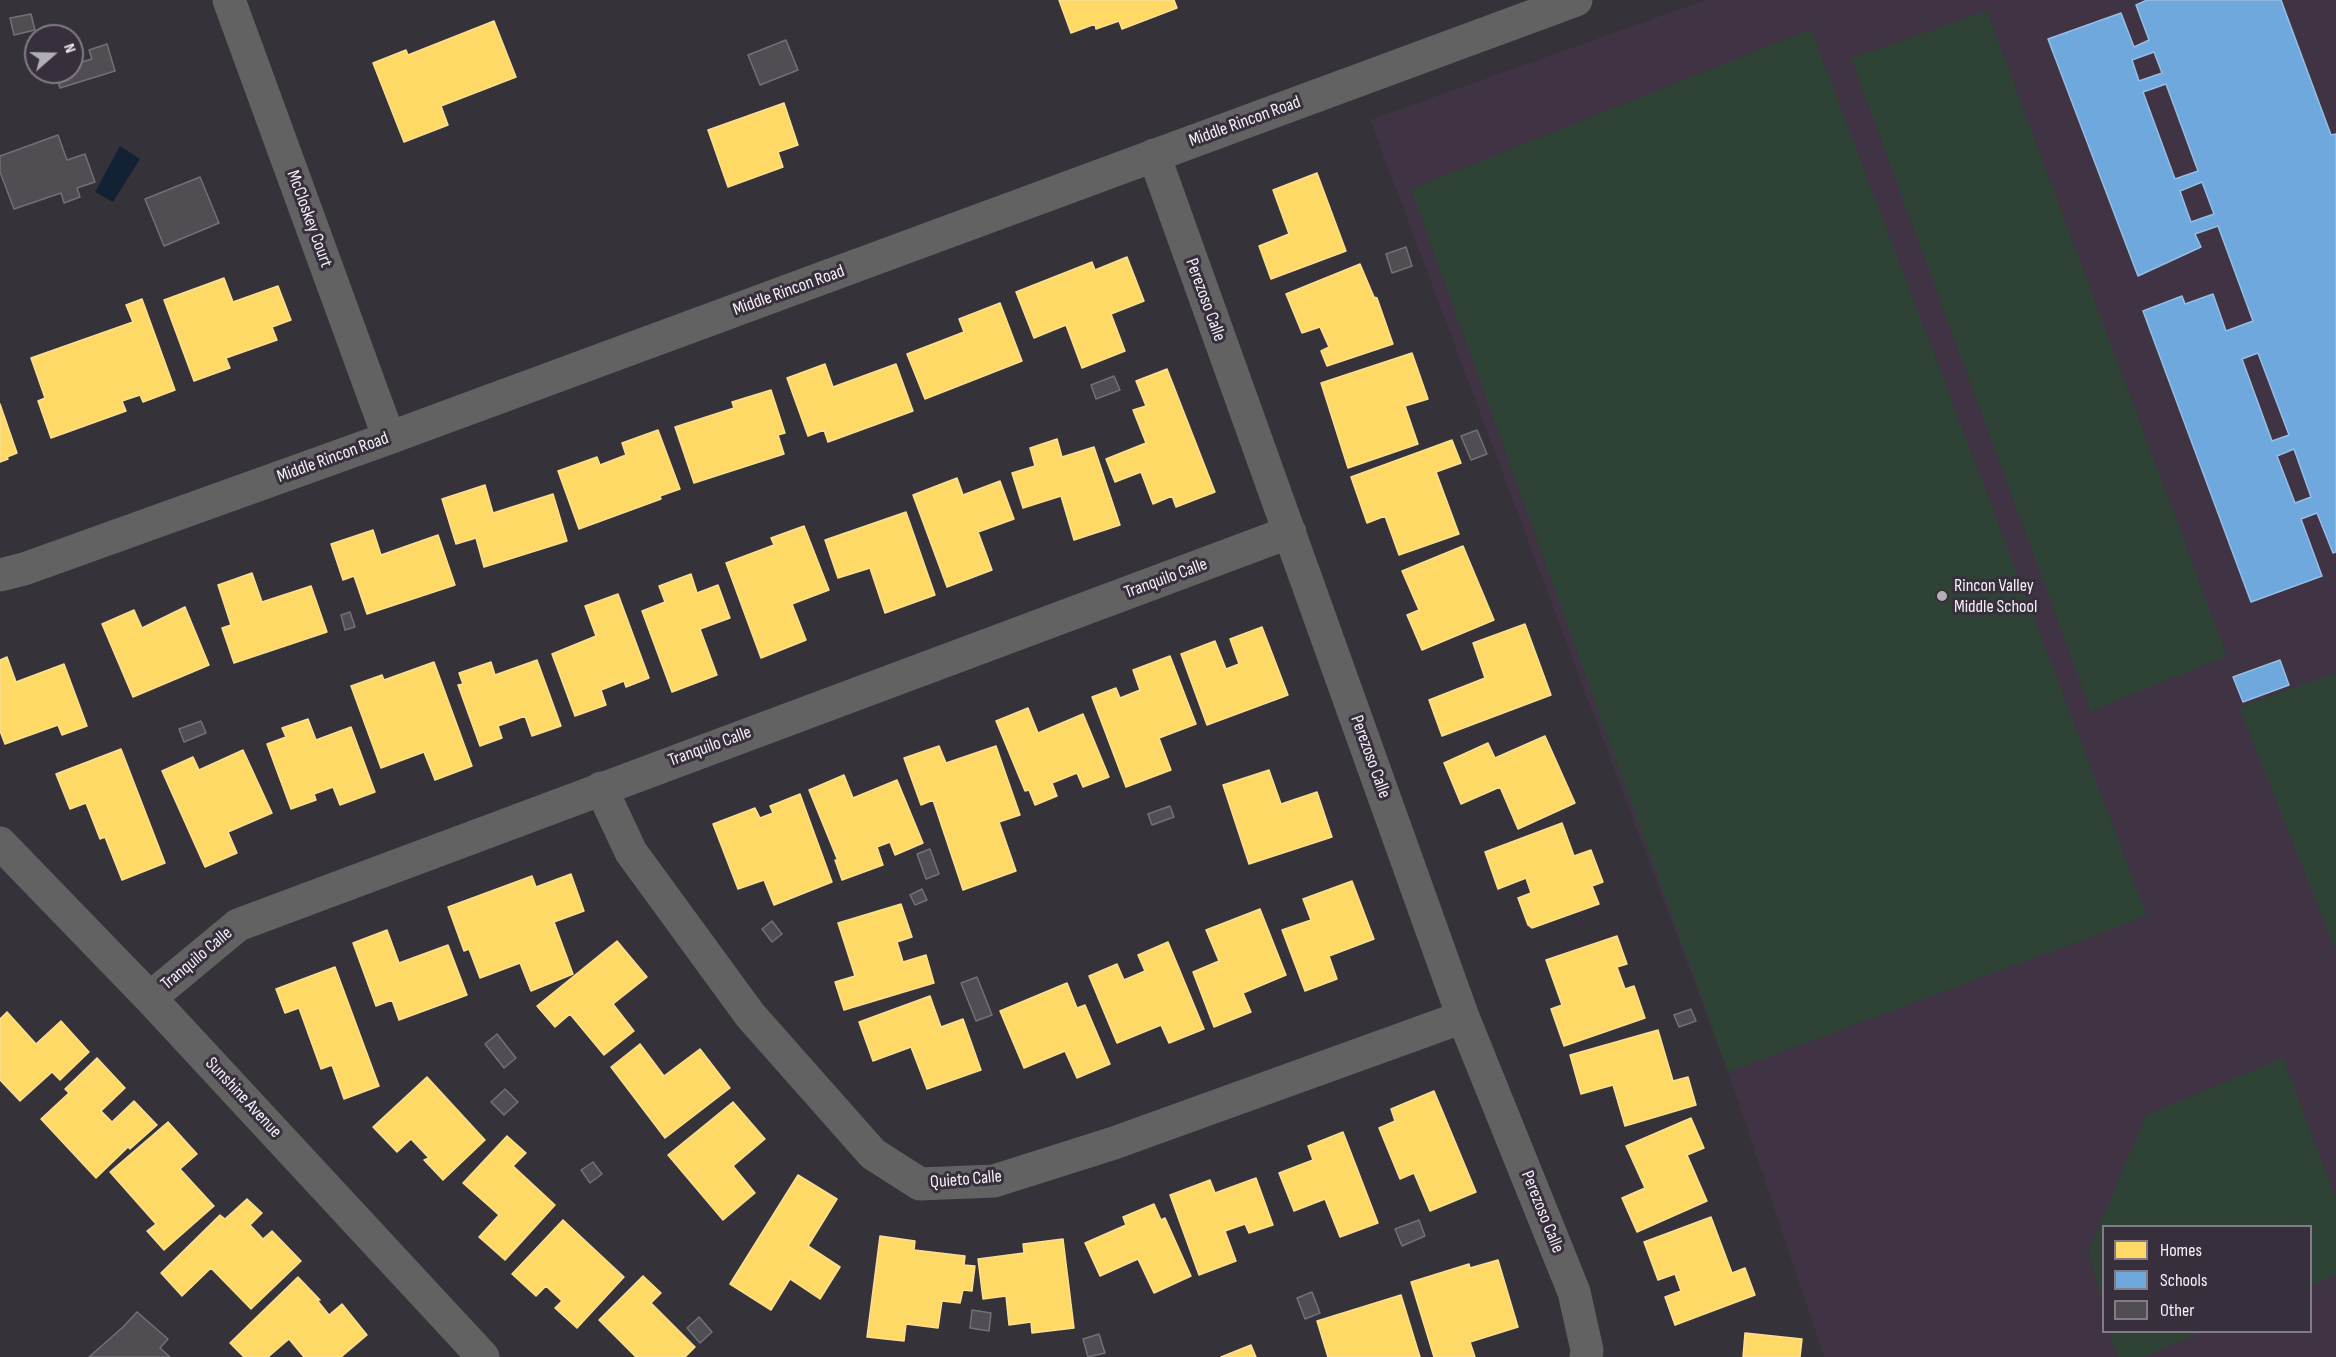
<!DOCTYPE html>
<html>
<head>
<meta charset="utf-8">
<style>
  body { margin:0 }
  #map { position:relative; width:2336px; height:1357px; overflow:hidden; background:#363239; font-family:"Sofia Sans Condensed",sans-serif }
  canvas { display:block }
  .legend { position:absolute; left:2102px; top:1225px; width:210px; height:108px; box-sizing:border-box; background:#372f3c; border:2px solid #837c87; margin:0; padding:8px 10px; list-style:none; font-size:18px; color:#f5f0f8 }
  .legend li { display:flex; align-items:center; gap:12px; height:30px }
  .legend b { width:30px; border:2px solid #837c87 }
  .north { position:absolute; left:24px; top:24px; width:60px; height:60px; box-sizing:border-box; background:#372f3c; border:2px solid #837c87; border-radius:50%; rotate:70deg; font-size:16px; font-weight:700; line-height:24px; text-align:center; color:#f5f0f8 }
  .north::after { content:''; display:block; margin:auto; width:21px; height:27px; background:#b2aeb5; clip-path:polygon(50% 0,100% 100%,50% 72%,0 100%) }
</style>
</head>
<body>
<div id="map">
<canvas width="2336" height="1357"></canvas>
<ul class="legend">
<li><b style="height:16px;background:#ffd966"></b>Homes</li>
<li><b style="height:16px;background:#6fa8dc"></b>Schools</li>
<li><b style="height:16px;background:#504d53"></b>Other</li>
</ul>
<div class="north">N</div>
</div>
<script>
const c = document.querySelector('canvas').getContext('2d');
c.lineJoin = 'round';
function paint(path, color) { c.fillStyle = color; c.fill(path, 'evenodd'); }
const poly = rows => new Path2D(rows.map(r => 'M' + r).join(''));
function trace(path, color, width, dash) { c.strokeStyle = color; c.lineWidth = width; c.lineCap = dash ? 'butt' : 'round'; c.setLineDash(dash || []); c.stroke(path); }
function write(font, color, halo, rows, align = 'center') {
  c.font = font + ' "Sofia Sans Condensed",sans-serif'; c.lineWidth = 6; c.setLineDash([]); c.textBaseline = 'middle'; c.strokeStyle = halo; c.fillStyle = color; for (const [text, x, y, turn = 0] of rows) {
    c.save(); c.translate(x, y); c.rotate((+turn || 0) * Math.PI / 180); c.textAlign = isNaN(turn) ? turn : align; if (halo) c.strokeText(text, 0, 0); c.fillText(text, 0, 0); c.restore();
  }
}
paint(poly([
  [1705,0,2336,0,2336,1357,1824,1357,1728,1072,1370,120],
  [2104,1226,2310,1226,2310,1332,2104,1332]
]), '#3f3344');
paint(poly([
  [1987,11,2227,656,2091,711,1851,58],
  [1811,29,2147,916,1728,1072,1411,189],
  [2336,673,2336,952,2239,707],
  [2283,1058,2336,1199,2336,1275,2311,1286,2310,1226,2104,1226,2103,1307,2089,1250,2146,1115],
  [2110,1332,2203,1332,2143,1357,2117,1357]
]), '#2f4236');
paint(poly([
  [120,146,140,159,113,202,95,192]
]), '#132135');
const homes = poly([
  [1059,0,1174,0,1177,8,1122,29,1119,21,1096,29,1095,24,1071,33,1059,0],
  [494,21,516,77,441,106,448,125,404,142,373,63,406,50,408,55,494,21],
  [784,103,798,145,778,152,783,167,728,187,708,130,784,103],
  [1317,173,1346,251,1271,279,1259,246,1289,234,1273,190,1317,173],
  [1127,257,1144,301,1111,314,1125,351,1082,368,1066,325,1034,338,1016,292,1092,262,1095,270,1127,257],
  [1360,264,1374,297,1377,298,1393,344,1327,366,1321,351,1329,347,1320,327,1302,333,1286,294,1360,264],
  [224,278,233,302,278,286,291,320,272,327,277,340,226,358,230,368,194,381,164,300,224,278],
  [142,299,175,390,143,402,140,395,122,401,126,411,51,438,38,401,45,398,31,358,133,322,126,305,142,299],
  [1000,303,1022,361,925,399,907,354,964,332,959,319,1000,303],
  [1412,353,1428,399,1405,406,1418,444,1348,468,1321,383,1412,353],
  [825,364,833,387,896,364,913,411,828,442,824,430,808,436,787,378,825,364],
  [1167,369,1215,492,1176,507,1172,496,1153,504,1141,472,1115,482,1106,459,1146,443,1133,410,1146,406,1136,381,1167,369],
  [771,390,785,433,778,435,784,454,694,483,675,427,734,408,732,402,771,390],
  [0,404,17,453,7,457,8,459,0,462,0,404],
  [658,430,680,489,660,496,661,499,579,529,558,471,597,457,600,465,626,455,622,443,658,430],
  [1057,439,1062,457,1094,447,1120,525,1074,540,1061,496,1023,508,1012,473,1035,466,1030,448,1057,439],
  [1452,440,1461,463,1436,472,1459,534,1399,555,1385,516,1367,523,1351,477,1452,440],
  [957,478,963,495,1000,481,1014,519,978,532,992,570,947,587,913,495,957,478],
  [485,485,493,513,553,494,567,541,484,567,476,538,456,544,442,499,485,485],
  [906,512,935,595,885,613,870,568,838,578,825,540,906,512],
  [804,526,829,590,792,604,806,640,761,658,726,563,774,545,771,538,804,526],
  [373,530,381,555,438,535,455,585,367,614,354,576,343,580,331,544,373,530],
  [1463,546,1494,620,1422,650,1407,615,1419,610,1402,571,1463,546],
  [252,573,262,602,311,586,327,632,234,663,222,628,231,625,218,585,252,573],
  [691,574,697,593,718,585,730,618,700,629,717,675,672,692,642,611,665,602,659,586,691,574],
  [618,594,649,678,626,687,624,681,601,690,606,705,575,716,552,654,596,636,585,606,618,594],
  [185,607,209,665,133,697,102,624,134,610,142,628,185,607],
  [1525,624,1551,695,1442,736,1429,700,1485,678,1473,643,1525,624],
  [1262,627,1288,695,1207,725,1181,654,1215,641,1226,669,1239,664,1230,639,1262,627],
  [1170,656,1196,724,1159,738,1171,770,1126,787,1092,697,1116,688,1120,698,1140,690,1133,670,1170,656],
  [7,657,16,682,64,664,87,726,62,735,58,725,5,744,0,731,0,660,7,657],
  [537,660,561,726,532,736,525,716,498,726,502,738,480,746,458,685,463,684,459,673,491,662,495,675,537,660],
  [434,662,472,766,435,780,424,752,381,768,351,686,382,675,384,680,434,662],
  [1028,708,1038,733,1083,714,1109,777,1083,787,1077,773,1052,783,1057,796,1035,805,1029,790,1025,791,996,721,1028,708],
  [308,719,316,740,351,727,375,792,340,805,333,787,314,794,316,800,291,809,267,744,286,737,282,728,308,719],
  [1545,736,1575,803,1518,829,1500,787,1461,804,1444,763,1488,743,1495,758,1545,736],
  [939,746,946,763,996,746,1020,815,999,822,1016,871,963,890,933,800,921,805,904,758,939,746],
  [121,749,165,863,122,880,105,837,100,839,86,803,70,809,56,774,121,749],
  [243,750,272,813,228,832,237,853,205,867,162,771,193,757,199,770,243,750],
  [1269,770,1281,804,1317,792,1332,837,1249,864,1223,785,1269,770],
  [844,775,853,798,897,780,923,843,895,855,890,842,877,847,883,865,842,880,835,860,838,861,809,790,844,775],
  [800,794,832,882,774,905,764,880,738,889,713,824,755,808,760,818,773,813,770,806,800,794],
  [1562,823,1574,856,1591,850,1603,882,1592,886,1599,904,1532,928,1528,925,1518,898,1531,893,1526,878,1498,889,1485,852,1562,823],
  [571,874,584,911,554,922,573,974,531,991,520,963,480,978,469,949,464,951,448,907,532,876,536,887,571,874],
  [1352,881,1374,939,1329,956,1337,979,1305,991,1282,930,1311,920,1303,899,1352,881],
  [901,904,912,937,897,942,903,962,926,955,934,983,844,1010,835,982,855,976,838,923,901,904],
  [1260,909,1286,975,1243,993,1251,1012,1214,1027,1193,972,1219,961,1206,930,1260,909],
  [387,930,399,963,448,945,467,995,399,1020,392,1000,376,1006,353,943,387,930],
  [1617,936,1627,964,1617,967,1625,989,1634,986,1645,1018,1564,1046,1551,1009,1562,1005,1546,960,1617,936],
  [617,941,647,977,613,1004,634,1031,604,1055,570,1014,555,1027,537,1006,617,941],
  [1168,942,1204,1029,1169,1043,1161,1025,1117,1043,1089,976,1117,964,1124,980,1145,971,1138,955,1168,942],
  [335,967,379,1086,344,1099,332,1065,321,1069,299,1008,285,1013,276,989,335,967],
  [1067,983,1077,1008,1085,1005,1110,1064,1077,1078,1065,1051,1024,1068,1000,1011,1067,983],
  [930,996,941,1027,963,1019,981,1070,927,1089,911,1047,873,1061,859,1022,930,996],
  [7,1012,36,1044,61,1021,89,1052,60,1080,52,1072,20,1101,0,1080,0,1019,7,1012],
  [1658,1030,1673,1081,1688,1077,1696,1105,1625,1126,1613,1085,1581,1094,1570,1055,1658,1030],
  [640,1044,664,1076,700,1049,730,1088,665,1138,611,1067,640,1044],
  [97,1058,125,1088,101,1111,112,1122,134,1101,157,1125,130,1149,128,1147,96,1178,41,1119,69,1093,65,1089,97,1058],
  [427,1077,485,1140,443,1180,424,1160,429,1158,411,1139,397,1152,373,1127,427,1077],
  [1434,1091,1476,1192,1430,1211,1414,1173,1400,1179,1379,1128,1395,1121,1391,1109,1434,1091],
  [733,1102,765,1139,733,1166,755,1193,723,1220,668,1155,733,1102],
  [1691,1118,1704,1148,1687,1155,1707,1201,1637,1232,1622,1198,1645,1188,1626,1146,1691,1118],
  [168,1122,197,1154,180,1169,214,1206,164,1250,147,1231,156,1224,110,1172,168,1122],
  [1343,1132,1378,1223,1340,1237,1325,1199,1294,1211,1279,1173,1313,1160,1308,1146,1343,1132],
  [507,1136,526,1153,513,1166,555,1205,505,1260,479,1237,499,1215,463,1183,507,1136],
  [798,1175,837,1199,808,1246,840,1267,820,1299,790,1279,771,1310,730,1284,798,1175],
  [1256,1178,1273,1225,1249,1233,1245,1224,1225,1231,1236,1261,1199,1275,1170,1195,1210,1180,1215,1193,1256,1178],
  [247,1199,262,1213,250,1225,263,1239,272,1231,301,1261,251,1309,211,1268,182,1296,161,1273,220,1215,225,1219,247,1199],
  [1154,1204,1161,1220,1165,1218,1191,1276,1154,1293,1138,1259,1100,1276,1085,1243,1126,1225,1123,1217,1154,1204],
  [1711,1217,1732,1273,1745,1268,1755,1295,1675,1325,1665,1297,1681,1291,1675,1274,1658,1280,1644,1242,1711,1217],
  [563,1220,624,1277,577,1328,555,1308,562,1301,546,1286,536,1296,512,1274,563,1220],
  [880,1236,915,1241,914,1250,965,1256,964,1265,975,1266,972,1291,963,1290,960,1303,942,1301,938,1328,906,1324,904,1341,867,1337,880,1236],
  [1063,1239,1074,1328,1032,1333,1031,1322,1009,1325,1006,1296,983,1299,978,1259,1024,1253,1023,1244,1063,1239],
  [1498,1260,1518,1327,1470,1342,1475,1357,1434,1357,1411,1282,1469,1264,1470,1268,1498,1260],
  [643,1276,661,1293,651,1303,695,1347,685,1357,636,1357,599,1320,643,1276],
  [298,1277,320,1300,317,1300,329,1315,342,1304,367,1335,341,1357,304,1357,289,1339,268,1357,244,1357,230,1343,298,1277],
  [1401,1295,1420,1357,1328,1357,1317,1321,1401,1295],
  [1745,1333,1802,1339,1800,1357,1743,1357,1745,1333],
  [1251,1345,1256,1357,1221,1357,1251,1345]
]);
paint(homes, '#ffd966');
trace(homes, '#fce092', 1.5);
const schools = poly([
  [2147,0,2281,0,2331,135,2336,134,2336,552,2333,553,2317,513,2301,519,2322,576,2251,602,2143,311,2182,296,2185,304,2213,294,2226,331,2253,321,2218,226,2195,234,2201,247,2138,276,2048,39,2121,13,2134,47,2149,40,2136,5,2147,0],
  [2154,52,2162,73,2139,81,2132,60,2154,52],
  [2166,84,2198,171,2175,179,2143,92,2166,84],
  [2202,182,2214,214,2191,222,2180,191,2202,182],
  [2258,353,2289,435,2272,441,2242,359,2258,353],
  [2294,449,2311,497,2295,503,2277,456,2294,449],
  [2280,660,2289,685,2243,702,2233,677,2280,660]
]);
paint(schools, '#6fa8dc');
trace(schools, '#97bee4', 1.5);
const building = poly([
  [31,14,35,30,14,35,10,18,31,14],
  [786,40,798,70,760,85,748,55,786,40],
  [107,44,115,71,60,88,55,72,72,72,72,65,92,59,89,50,107,44],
  [58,135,67,160,85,154,95,182,77,188,80,197,64,203,61,193,14,209,0,172,0,156,58,135],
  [200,177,219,223,164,246,145,199,200,177],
  [1406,247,1412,266,1392,273,1386,254,1406,247],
  [1114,376,1120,390,1096,399,1091,385,1114,376],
  [1477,430,1487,454,1471,460,1461,436,1477,430],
  [350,612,355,627,345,630,341,615,350,612],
  [201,721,206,733,184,742,179,729,201,721],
  [1170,806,1174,817,1152,825,1148,814,1170,806],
  [930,849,939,874,926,879,917,854,930,849],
  [922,889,927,900,915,905,910,895,922,889],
  [772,921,782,934,772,942,762,929,772,921],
  [977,977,992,1015,976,1021,961,983,977,977],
  [1691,1009,1696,1021,1679,1027,1674,1015,1691,1009],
  [497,1034,516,1058,504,1068,485,1044,497,1034],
  [505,1089,518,1102,504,1115,491,1102,505,1089],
  [593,1162,602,1174,590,1183,581,1170,593,1162],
  [1419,1220,1425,1236,1402,1246,1395,1229,1419,1220],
  [1312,1292,1320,1313,1305,1319,1297,1298,1312,1292],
  [972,1310,991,1313,989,1331,970,1328,972,1310],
  [137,1312,168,1339,160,1348,170,1357,89,1357,123,1327,137,1312],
  [699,1317,712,1332,700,1343,687,1328,699,1317],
  [1099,1334,1105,1353,1088,1357,1083,1339,1099,1334]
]);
paint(building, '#504d53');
trace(building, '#737076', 1.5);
trace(poly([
  [229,0,389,438],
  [1154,155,1463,1017,1574,1292,1587,1350,1586,1357],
  [0,575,24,569,389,438,1576,0],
  [601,788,631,852,750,1015,873,1154,920,1184,994,1181,1114,1143,1463,1017],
  [0,843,150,998,483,1357],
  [150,998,238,925,1290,532]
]), '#616261', 33);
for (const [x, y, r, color] of [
  [1942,596,6,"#b2aeb5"]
]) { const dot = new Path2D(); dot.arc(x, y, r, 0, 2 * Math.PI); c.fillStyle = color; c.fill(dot); trace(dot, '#372f3c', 2); }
write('18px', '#f5f0f8', '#372f3c', [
  ["Middle Rincon Road",1245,122,-20],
  ["McCloskey Court",309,219,70],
  ["Middle Rincon Road",789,291,-20],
  ["Perezoso Calle",1205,300,70],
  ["Middle Rincon Road",333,458,-20],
  ["Tranquilo Calle",1166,579,-20],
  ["Tranquilo Calle",710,747,-20],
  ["Perezoso Calle",1370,757,70],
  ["Tranquilo Calle",197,959,-40],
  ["Sunshine Avenue",243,1098,47],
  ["Quieto Calle",966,1180,-5],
  ["Perezoso Calle",1542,1212,68]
]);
write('18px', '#f5f0f8', '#372f3c', [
  ["Rincon Valley",1954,586],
  ["Middle School",1954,607]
], 'left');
</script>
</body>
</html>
